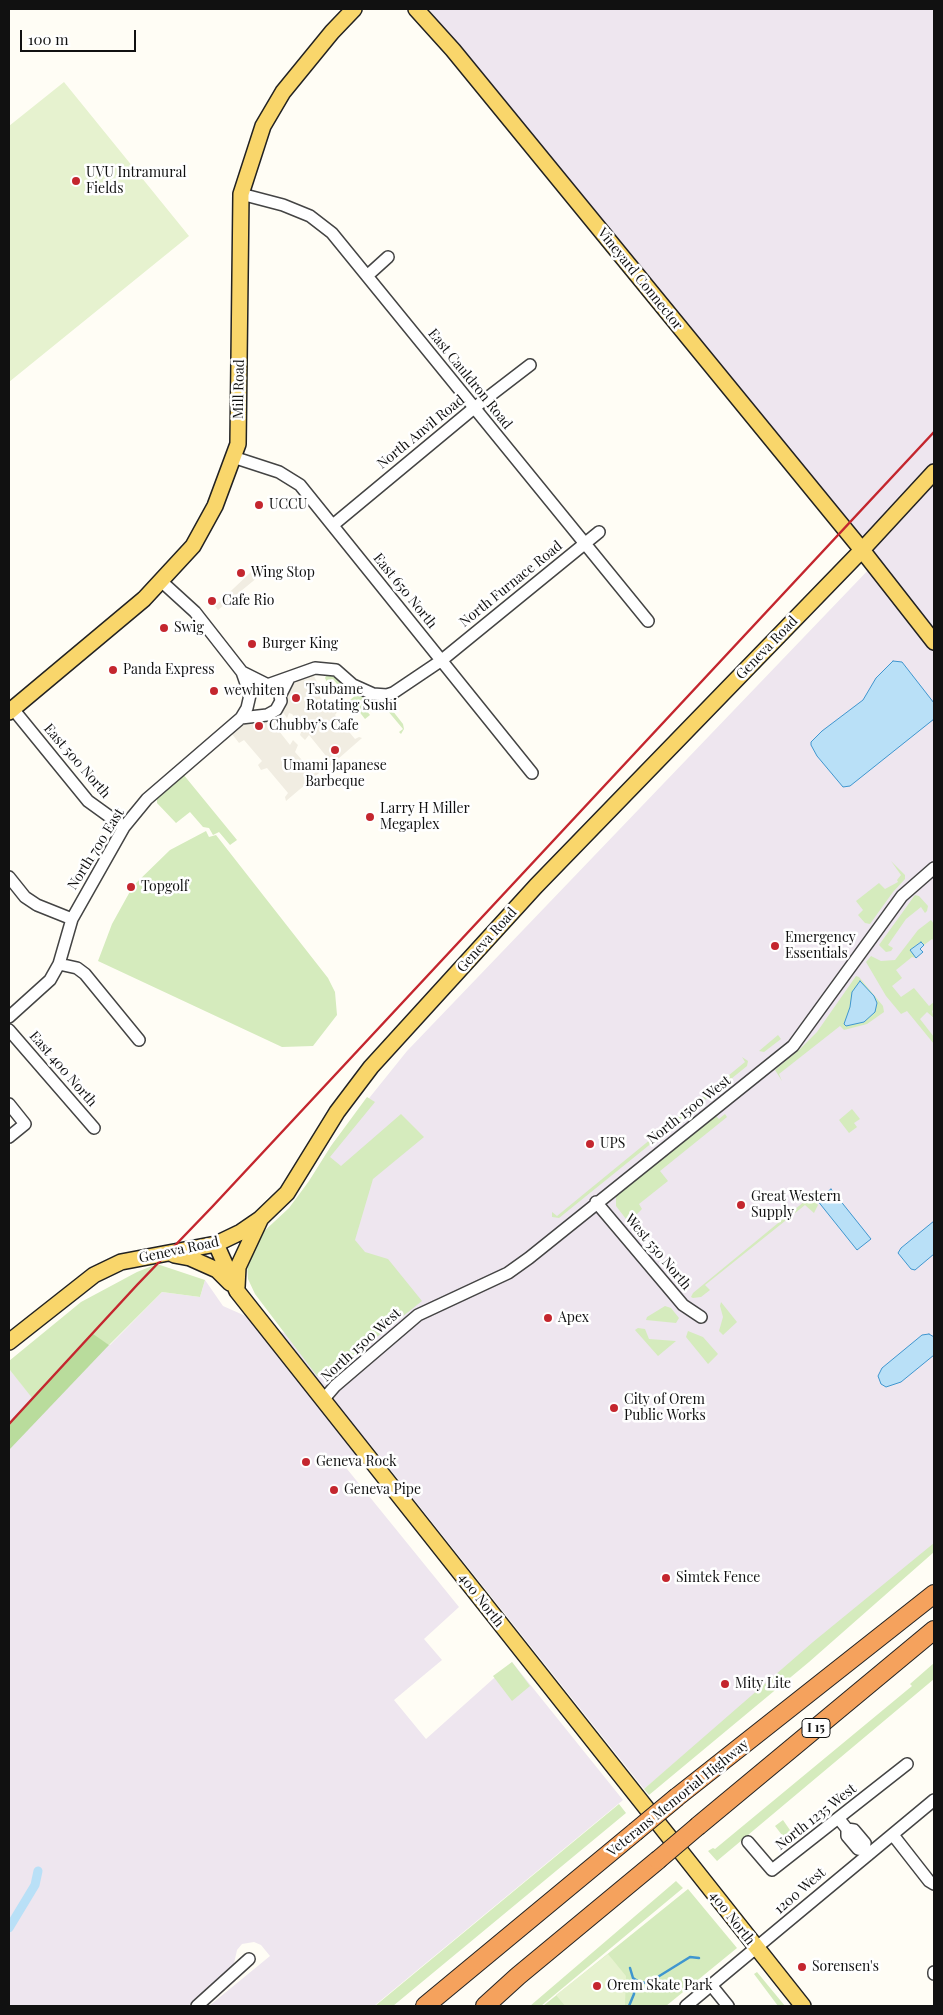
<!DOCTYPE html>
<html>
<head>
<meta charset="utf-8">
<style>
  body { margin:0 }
  #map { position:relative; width:943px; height:2015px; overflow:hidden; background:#fffdf5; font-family:"Playfair Display",serif }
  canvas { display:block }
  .frame { position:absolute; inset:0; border:10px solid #111; pointer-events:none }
  .scale { position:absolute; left:20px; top:30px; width:116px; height:22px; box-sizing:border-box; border:2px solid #111; border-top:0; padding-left:6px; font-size:15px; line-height:18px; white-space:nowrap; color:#111; -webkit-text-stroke:4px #fff; paint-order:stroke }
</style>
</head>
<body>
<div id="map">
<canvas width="943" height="2015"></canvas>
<div class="frame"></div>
<div class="scale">100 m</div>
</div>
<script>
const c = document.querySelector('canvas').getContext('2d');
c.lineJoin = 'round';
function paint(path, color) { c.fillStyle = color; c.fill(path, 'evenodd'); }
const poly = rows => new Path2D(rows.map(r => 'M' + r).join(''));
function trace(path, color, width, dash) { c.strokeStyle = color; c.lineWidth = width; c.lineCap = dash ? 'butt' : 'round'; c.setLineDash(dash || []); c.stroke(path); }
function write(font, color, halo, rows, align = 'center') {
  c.font = font + ' "Playfair Display",serif'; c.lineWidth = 5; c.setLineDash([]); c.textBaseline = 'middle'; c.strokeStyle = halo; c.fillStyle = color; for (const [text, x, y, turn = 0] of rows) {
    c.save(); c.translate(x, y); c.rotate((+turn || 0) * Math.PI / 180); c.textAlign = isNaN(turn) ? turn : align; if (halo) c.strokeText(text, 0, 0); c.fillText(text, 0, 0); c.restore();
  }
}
paint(poly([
  [429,9,934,9,934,1549,644,1789,370,1444,343,1464,459,1607,424,1639,442,1660,394,1700,426,1739,512,1662,623,1800,374,2006,209,2006,270,1956,261,1945,254,1942,242,1944,237,1950,233,1968,188,2006,9,2006,9,1369,33,1398,93,1334,110,1345,162,1292,200,1297,205,1280,223,1306,309,1344,298,1199,333,1143,407,1051,873,565]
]), '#eee6ef');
paint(poly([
  [327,674,337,677,352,691,346,695,333,679,327,682,325,678],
  [357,694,366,698,385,701,403,724,404,729,401,734,399,732,403,729,382,704,377,708,372,702,366,707,366,710,370,715,365,719,350,700],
  [183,774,237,840,230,845,219,832,213,835,209,828,203,827,190,812,176,823,157,803,157,799],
  [206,831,209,837,216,835,328,978,335,992,337,1015,313,1046,282,1047,98,961,112,924,133,886,170,850],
  [891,861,905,875,905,879,893,892,870,924,865,923,858,915,863,910,856,901,879,883,885,889,898,882,897,880,901,875],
  [915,895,919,896,928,906,927,911,925,913,921,907,906,919,888,945,893,948,891,951,886,952,879,945],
  [931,920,934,924,934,941,932,939,924,945,920,942,910,950,916,958,912,957,896,970,902,978,892,986,901,997,914,988,929,1006,934,1002,934,1009,932,1011,934,1018,927,1012,920,1019,934,1037,934,1044,907,1011,901,1014,886,996,866,962,871,956,881,961,895,960,918,930],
  [856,976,859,977,883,1006,884,1012,867,1024,844,1030,840,1026,779,1074,782,1081,775,1070,800,1049,817,1032],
  [778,1035,781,1039,764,1052,759,1051],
  [742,1057,748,1061,747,1066,559,1218,552,1217,552,1212,557,1216,745,1062],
  [367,1097,375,1102,330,1157,341,1166,401,1114,424,1137,373,1179,355,1240,365,1252,388,1259,422,1301,328,1376,321,1377,317,1376,255,1294,248,1279,247,1264,260,1235,289,1208,309,1181,331,1146],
  [852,1109,860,1119,854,1123,857,1127,849,1133,839,1120],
  [725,1114,727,1117,660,1171,668,1181,639,1204,642,1209,636,1215,632,1213,626,1219,616,1206,616,1196,716,1116,719,1119],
  [811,1196,818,1205,814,1213,805,1205,705,1285,710,1290,701,1297,693,1298,691,1297,693,1293],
  [157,1264,205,1280,200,1297,162,1292,109,1345,92,1335,33,1399,9,1369,9,1361,81,1302,137,1272],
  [721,1302,737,1322,723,1335,719,1331,723,1317,720,1306],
  [665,1306,671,1308,679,1318,676,1323,646,1320,647,1317],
  [638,1328,645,1329,649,1339,676,1341,658,1356,635,1330],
  [688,1331,703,1337,718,1354,708,1364,686,1337],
  [934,1543,934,1552,809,1662,649,1795,644,1789,813,1642],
  [512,1662,530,1686,512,1701,493,1676],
  [934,1663,934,1679,717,1861,708,1851,713,1848,715,1849,912,1686,910,1684],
  [619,1804,626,1813,393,2006,375,2006],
  [783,1820,792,1833,785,1839,775,1826],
  [676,1881,683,1888,541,2006,530,2006],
  [688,1889,737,1948,666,2006,543,2006],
  [757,1972,785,2006,778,2006,754,1974]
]), '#d5ebbd');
paint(poly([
  [93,1334,109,1345,9,1450,9,1424]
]), '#b9dc9c');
paint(poly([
  [64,82,189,236,9,382,9,126],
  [608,1954,626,1976,625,2005,565,2006,556,1995]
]), '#e6f2cf');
paint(poly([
  [252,571,258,577,218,610,215,606],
  [313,674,319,686,315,690,330,710,336,706,339,710,335,715,355,739,359,737,362,738,330,766,325,764,326,756,309,735,305,740,300,735,303,727,292,714,289,713,287,718,282,711,287,693,291,686,301,678],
  [273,718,277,720,275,726,290,745,293,740,298,745,295,752,314,774,317,769,319,773,286,801,285,797,288,793,267,768,261,770,258,765,262,761,244,740,239,743,232,734,245,723]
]), '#f1ede2');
const water = poly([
  [893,661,902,662,934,703,934,719,850,786,843,787,817,756,811,745,811,742,822,731,863,700,876,678,893,661],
  [921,942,924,945,920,949,923,952,916,958,910,950,921,942],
  [860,981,874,996,877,1003,875,1012,864,1022,846,1026,844,1024,850,1007,852,992,860,981],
  [831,1189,871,1239,857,1250,817,1200,831,1189],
  [934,1221,934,1254,915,1270,911,1269,898,1253,901,1248,934,1221],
  [929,1334,934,1337,934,1355,901,1382,886,1387,881,1384,878,1376,882,1368,922,1335,929,1334]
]);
paint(water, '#b9e0f7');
trace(water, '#3f96cf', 1);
trace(poly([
  [630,1968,633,1978,639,1982,648,1983,690,1957,699,1958],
  [629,2006,634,1994,634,1979]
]), '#3f96cf', 2.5);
trace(poly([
  [9,1928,35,1885,38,1871]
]), '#b9e0f7', 9);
const minor = poly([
  [241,194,283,205,310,216,332,233,648,621],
  [367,276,388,257],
  [233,457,279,472,300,485,532,773],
  [333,525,474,408,530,365],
  [242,672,276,689],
  [270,684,315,668,336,670,353,685,373,694,387,695,393,693,442,660,599,532],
  [13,709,88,801,124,827],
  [241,718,267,715,276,710,281,701,280,696,289,678],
  [9,877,25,897,37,905,72,919],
  [59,964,77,968,85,974,139,1040],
  [9,1017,50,980,59,964,72,919,124,827,147,799,241,718,247,708,250,695,242,672,195,612,161,581],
  [9,1030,94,1128],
  [9,1104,25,1124,9,1137],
  [596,1202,683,1305,701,1317],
  [323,1400,335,1386,418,1315,508,1273,529,1258,793,1046,902,896,934,868],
  [839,1819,847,1829,847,1836,858,1849,864,1850,868,1855],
  [847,1829,854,1830,865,1843,864,1850],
  [893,1835,929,1881,934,1884],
  [748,1842,772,1870,907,1764],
  [934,1972,934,1974],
  [711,1985,728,2006],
  [197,2006,249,1959],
  [686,2006,934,1800]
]);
const major = poly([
  [416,9,453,50,862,550,934,642],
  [9,712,144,599,193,546,215,506,238,444,241,194,263,126,283,92,332,32,354,9],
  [216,1244,237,1291,803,2006],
  [174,1255,190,1258,217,1270,230,1283],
  [237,1287,238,1267,260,1220],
  [9,1342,94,1275,121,1262,216,1244,241,1232,260,1219,287,1193,337,1112,371,1067,536,886,862,550,934,472]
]);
const highway = poly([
  [677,1797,934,1594],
  [698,1826,934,1630],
  [425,2006,635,1832],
  [485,2006,518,1976,658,1860]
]);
trace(minor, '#444', 14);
trace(major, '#222', 18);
trace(highway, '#222', 20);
trace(minor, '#fff', 11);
trace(major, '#f9d66b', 15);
trace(highway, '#f5a25d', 18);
trace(poly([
  [9,1424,137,1285,212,1207,934,432]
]), '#c4262e', 2.5);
const highwayBridge = poly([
  [635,1832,677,1797],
  [658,1860,698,1826]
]);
trace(highwayBridge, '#222', 20, []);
trace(highwayBridge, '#f5a25d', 18);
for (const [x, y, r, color] of [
  [76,181,5,"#c4262e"],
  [259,505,5,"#c4262e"],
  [241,573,5,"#c4262e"],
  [212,601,5,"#c4262e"],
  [164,628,5,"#c4262e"],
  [252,644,5,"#c4262e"],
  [113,670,5,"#c4262e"],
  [214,691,5,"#c4262e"],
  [296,698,5,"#c4262e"],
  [259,726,5,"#c4262e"],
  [335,750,5,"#c4262e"],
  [370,817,5,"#c4262e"],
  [131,887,5,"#c4262e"],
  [775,946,5,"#c4262e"],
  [590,1144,5,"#c4262e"],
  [741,1205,5,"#c4262e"],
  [548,1318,5,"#c4262e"],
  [614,1408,5,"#c4262e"],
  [306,1462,5,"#c4262e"],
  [334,1490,5,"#c4262e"],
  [666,1578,5,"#c4262e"],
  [725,1684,5,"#c4262e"],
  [802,1967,5,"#c4262e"],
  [597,1986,5,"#c4262e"]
]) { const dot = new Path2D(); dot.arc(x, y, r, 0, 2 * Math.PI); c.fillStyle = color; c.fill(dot); trace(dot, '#fff', 2); }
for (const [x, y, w] of [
  [816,1728,28]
]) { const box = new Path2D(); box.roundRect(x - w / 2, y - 9.5, w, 19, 4); c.fillStyle = '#fff'; c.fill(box); trace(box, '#111', 1); }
write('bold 12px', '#111', null, [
  ["I 15",816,1728]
]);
write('14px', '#111', '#fff', [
  ["UVU Intramural",86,173],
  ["Fields",86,189],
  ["UCCU",269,505],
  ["Wing Stop",251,573],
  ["Cafe Rio",222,601],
  ["Swig",174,628],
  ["Burger King",262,644],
  ["Panda Express",123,670],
  ["Tsubame",306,690],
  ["Rotating Sushi",306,706],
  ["wewhiten",224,691],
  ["Chubby’s Cafe",269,726],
  ["Umami Japanese",335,766,"center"],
  ["Barbeque",335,782,"center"],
  ["Larry H Miller",380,809],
  ["Megaplex",380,825],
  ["Topgolf",141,887],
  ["Emergency",785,938],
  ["Essentials",785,954],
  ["UPS",600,1144],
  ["Great Western",751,1197],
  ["Supply",751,1213],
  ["Apex",558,1318],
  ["City of Orem",624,1400],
  ["Public Works",624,1416],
  ["Geneva Rock",316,1462],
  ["Geneva Pipe",344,1490],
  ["Simtek Fence",676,1578],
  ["Mity Lite",735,1684],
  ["Sorensen's",812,1967],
  ["Orem Skate Park",607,1986]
], 'left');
write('14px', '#111', '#fff', [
  ["Vineyard Connector",640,279,51],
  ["East Cauldron Road",470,379,51],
  ["Mill Road",239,389,-89],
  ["North Anvil Road",421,432,-39],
  ["North Furnace Road",511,584,-39],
  ["East 650 North",405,591,51],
  ["Geneva Road",767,648,-46],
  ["East 500 North",77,761,49],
  ["North 700 East",96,849,-58],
  ["Geneva Road",487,940,-48],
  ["East 400 North",63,1069,49],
  ["North 1500 West",689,1110,-38],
  ["Geneva Road",179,1250,-12],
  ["West 550 North",658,1252,50],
  ["North 1500 West",361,1345,-42],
  ["400 North",481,1600,52],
  ["Veterans Memorial Highway",678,1798,-39],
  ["North 1235 West",816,1817,-38],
  ["1200 West",800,1891,-41],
  ["400 North",732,1918,52]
]);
</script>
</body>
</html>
